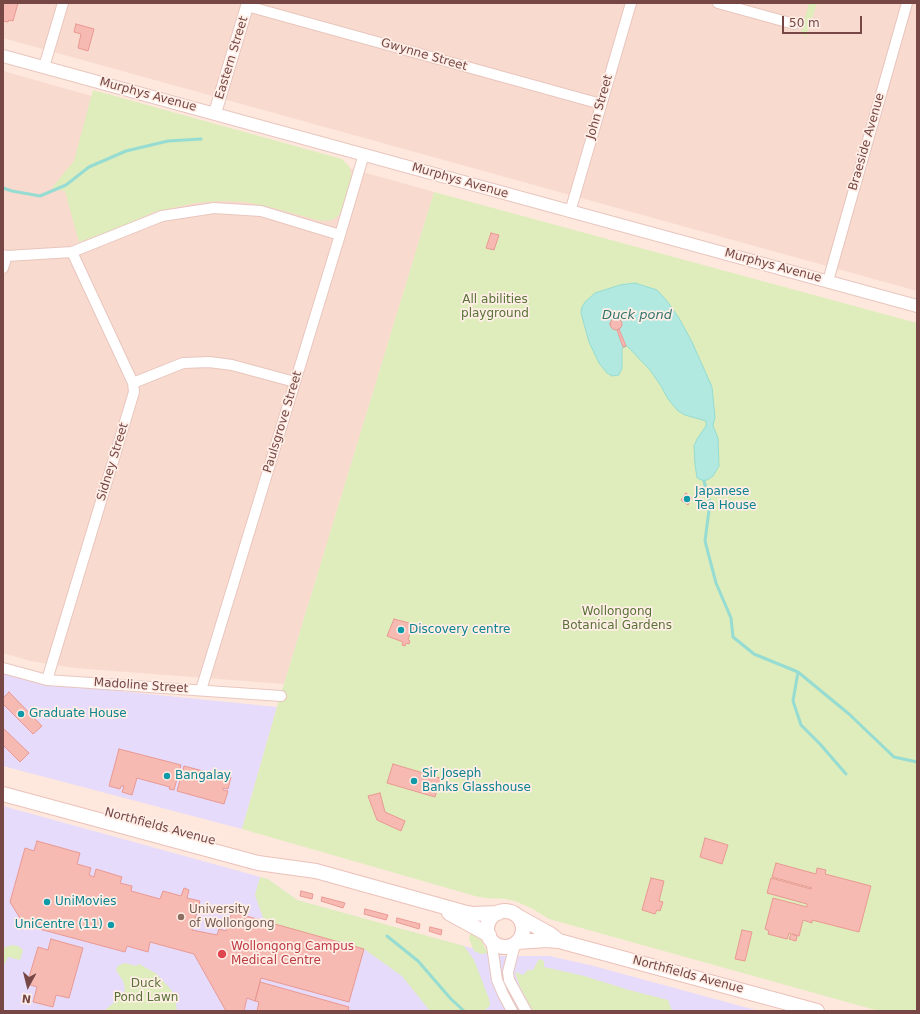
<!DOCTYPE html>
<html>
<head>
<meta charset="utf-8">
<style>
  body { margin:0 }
  #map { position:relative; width:920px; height:1014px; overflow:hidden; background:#fee8de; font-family:"DejaVu Sans",sans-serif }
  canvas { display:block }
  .frame { position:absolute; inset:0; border:4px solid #764744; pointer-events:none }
  .north { position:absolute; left:8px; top:966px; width:40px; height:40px; -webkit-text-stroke:3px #ffeee6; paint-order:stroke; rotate:187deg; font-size:11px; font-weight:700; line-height:16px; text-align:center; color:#764744 }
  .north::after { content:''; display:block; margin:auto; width:14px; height:18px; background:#764744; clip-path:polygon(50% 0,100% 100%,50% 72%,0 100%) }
  .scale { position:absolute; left:782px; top:16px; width:80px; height:18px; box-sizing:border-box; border:2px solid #764744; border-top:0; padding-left:5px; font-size:12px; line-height:14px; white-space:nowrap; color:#764744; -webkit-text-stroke:3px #ffeee6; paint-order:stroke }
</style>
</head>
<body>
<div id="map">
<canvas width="920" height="1014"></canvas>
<div class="frame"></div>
<div class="north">N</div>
<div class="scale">50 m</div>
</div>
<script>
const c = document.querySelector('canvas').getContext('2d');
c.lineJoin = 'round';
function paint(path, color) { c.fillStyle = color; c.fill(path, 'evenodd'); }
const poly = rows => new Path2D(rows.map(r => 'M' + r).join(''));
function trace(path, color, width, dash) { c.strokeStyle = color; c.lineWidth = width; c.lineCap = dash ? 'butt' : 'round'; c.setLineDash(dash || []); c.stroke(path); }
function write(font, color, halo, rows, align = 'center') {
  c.font = font + ' "DejaVu Sans",sans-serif'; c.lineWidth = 3.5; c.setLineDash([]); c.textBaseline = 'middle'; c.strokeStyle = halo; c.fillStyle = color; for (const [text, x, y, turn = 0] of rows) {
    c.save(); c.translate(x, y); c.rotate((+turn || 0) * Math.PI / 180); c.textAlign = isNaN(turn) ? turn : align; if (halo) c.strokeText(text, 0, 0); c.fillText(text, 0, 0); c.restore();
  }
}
paint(poly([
  [3,3,917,3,917,291,3,38],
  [3,71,434,192,284,684,74,668,30,661,3,653]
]), '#f9dace');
paint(poly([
  [3,672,49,684,277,707,242,829,3,766],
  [3,806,268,879,297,900,422,935,502,956,549,956,590,965,759,1011,3,1011]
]), '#e6dbfa');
paint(poly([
  [809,3,817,3,806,37,800,32,803,29,804,21],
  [93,90,342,159,349,166,352,176,342,210,338,216,332,220,325,221,317,220,270,207,245,202,220,201,195,203,154,212,116,229,79,242,65,191,52,188,74,161],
  [434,192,917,323,917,1011,879,1011,549,919,533,909,515,901,505,899,485,898,475,896,242,829,277,707],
  [260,877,268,879,297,900,464,946,474,960,489,999,490,1006,484,1011,430,1011,402,976,364,949,265,923,255,895],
  [471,930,480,938,488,953,481,954,474,951,469,939],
  [12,945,18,946,23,950,20,960,8,957,3,967,3,948],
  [539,959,544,961,544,967,584,976,629,990,668,1000,672,1011,533,1011,520,987,515,972,523,975,528,970,533,970],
  [125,963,136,966,139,964,157,974,172,991,175,997,177,1011,104,1011,124,994,125,988,123,981,116,970,118,966,122,964]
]), '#deedbb');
const water = poly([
  [635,283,657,290,667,301,679,318,692,342,712,387,715,417,713,426,718,438,719,466,713,476,709,479,704,481,697,478,695,464,694,446,697,439,706,426,706,421,685,415,678,411,668,399,661,386,650,370,627,346,622,348,622,368,619,375,612,376,607,373,599,363,589,342,581,313,582,307,585,302,595,293,620,285,635,283]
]);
paint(water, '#b1e9e1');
trace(water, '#96dcd2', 1);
trace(poly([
  [3,188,12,191,40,196,66,185,89,167,126,151,168,141,201,139],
  [704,481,710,503,705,541,716,583,731,618,733,637,754,654,798,672,849,714,894,757,917,762],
  [798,672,793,701,801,725,820,744,846,774],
  [387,936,418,961,451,999,464,1011]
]), '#96dcd2', 3);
const building = poly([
  [3,3,18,3,13,21,9,20,8,22,3,21,3,3],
  [76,24,94,29,88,51,78,48,81,34,74,32,76,24],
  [491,233,499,235,494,250,486,248,491,233],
  '610 324a6 6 0 1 1 12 0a6 6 0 1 1-12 0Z',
  [619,329,626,346,623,347,617,330,619,329],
  [686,493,692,498,688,505,681,500,686,493],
  [394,619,409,623,408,625,414,627,412,634,410,633,408,640,410,641,409,644,406,643,405,646,402,645,403,642,387,636,394,619],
  [9,692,42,726,33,734,3,704,3,698,9,692],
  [3,728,29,753,20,762,3,745,3,728],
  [119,749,181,765,179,773,182,774,184,766,226,777,226,776,231,777,228,789,223,788,223,790,228,791,224,804,177,791,180,780,177,779,174,790,169,789,170,787,137,778,132,795,122,792,124,786,121,786,120,789,109,786,119,749],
  [393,764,440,778,435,797,387,783,393,764],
  [380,793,385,812,405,821,401,831,377,820,368,796,380,793],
  [705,838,728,845,722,864,700,857,705,838],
  [37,841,80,853,77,864,91,868,89,875,94,877,96,869,122,877,120,883,132,886,131,891,160,899,163,891,181,896,184,888,189,890,187,898,200,901,192,930,217,935,219,929,226,931,232,912,364,949,349,1002,261,978,255,1001,247,998,244,1011,226,1011,194,954,150,942,148,952,127,946,125,952,32,927,20,918,10,902,25,848,34,851,37,841],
  [776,863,816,874,817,868,826,870,825,874,871,886,859,932,812,920,812,923,803,920,799,936,792,934,797,936,796,941,789,939,791,934,789,933,787,939,768,934,769,931,765,929,773,898,807,907,807,904,767,893,771,878,811,889,812,888,772,877,776,863],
  [651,878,664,881,659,901,663,902,660,911,657,910,655,914,642,910,651,878],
  [301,891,313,894,312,899,300,896,301,891],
  [322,897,345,903,343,908,321,901,322,897],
  [365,909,388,915,386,920,364,914,365,909],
  [397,918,420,924,419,929,396,922,397,918],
  [430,927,442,930,441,935,429,931,430,927],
  [742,930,752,932,745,961,735,959,742,930],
  [51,939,83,948,69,998,56,995,53,1007,33,1002,37,987,27,984,38,947,48,950,51,939],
  [260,982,349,1007,348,1011,257,1011,259,1002,255,1001,260,982]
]);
paint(building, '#f6bab3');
trace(building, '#ea9992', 1);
const minor = poly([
  [718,3,794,24],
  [247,6,601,104],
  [44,67,63,3],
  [570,212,631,3],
  [3,255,7,256,72,252,162,216,214,208,261,211,340,235],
  [3,268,7,256],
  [828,281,907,3],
  [133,383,183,363,209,362,232,365,295,382],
  [3,668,47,680,281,696],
  [47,680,134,392,133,383,72,252],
  [201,690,340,235,364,154],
  [491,939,497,980,503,994,512,1011],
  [515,944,508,972,509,980,526,1011]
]);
const tertiary = poly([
  [3,56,917,306],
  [215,113,248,3]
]);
const secondary = poly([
  [3,794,258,863,316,871,463,912,473,914,498,913],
  '487 929a18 18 0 1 1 36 0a18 18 0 1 1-36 0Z',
  [449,913,489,935],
  [519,917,550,934,559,941],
  [517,942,546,940,559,941,817,1011]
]);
trace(minor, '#e8c6be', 12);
trace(tertiary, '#e8c6be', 14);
trace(secondary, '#ebc1b9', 16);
trace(minor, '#fff', 10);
trace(tertiary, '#fff', 12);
trace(secondary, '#fff', 14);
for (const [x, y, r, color] of [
  [687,499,4,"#0f9aa8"],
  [401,630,4,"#0f9aa8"],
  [21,714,4,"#0f9aa8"],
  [167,776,4,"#0f9aa8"],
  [414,781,4,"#0f9aa8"],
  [47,902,4,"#0f9aa8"],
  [181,917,4,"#8d6e63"],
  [111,925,4,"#0f9aa8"],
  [222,954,5,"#e0444e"]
]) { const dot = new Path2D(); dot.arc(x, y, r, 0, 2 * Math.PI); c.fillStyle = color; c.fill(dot); trace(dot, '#ffeee6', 1.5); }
write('12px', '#764744', '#ffeee6', [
  ["Gwynne Street",424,55,16],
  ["Eastern Street",232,58,-73],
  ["Murphys Avenue",148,95,15],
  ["John Street",600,107,-74],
  ["Braeside Avenue",867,142,-74],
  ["Murphys Avenue",460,181,16],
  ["Murphys Avenue",773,266,15],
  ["Paulsgrove Street",283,422,-73],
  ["Sidney Street",113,462,-73],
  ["Madoline Street",141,686,4],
  ["Northfields Avenue",160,827,15],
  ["Northfields Avenue",688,975,15]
]);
write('12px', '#597237', '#ffeee6', [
  ["All abilities",495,300],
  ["playground",495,314],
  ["Wollongong",617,612],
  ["Botanical Gardens",617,626],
  ["Duck",146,984],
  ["Pond Lawn",146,998]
]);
write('12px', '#0d838f', '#ffeee6', [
  ["Japanese",695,492],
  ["Tea House",695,506],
  ["Discovery centre",409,630],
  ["Graduate House",29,714],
  ["Sir Joseph",422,774],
  ["Banks Glasshouse",422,788],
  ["Bangalay",175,776],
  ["UniMovies",55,902],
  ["UniCentre (11)",103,925,"right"]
], 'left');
write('12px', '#785e54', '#ffeee6', [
  ["University",189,910],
  ["of Wollongong",189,924]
], 'left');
write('12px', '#be3a42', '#ffeee6', [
  ["Wollongong Campus",231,947],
  ["Medical Centre",231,961]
], 'left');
write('italic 13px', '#34766e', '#ffeee6', [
  ["Duck pond",637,316]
]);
</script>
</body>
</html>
